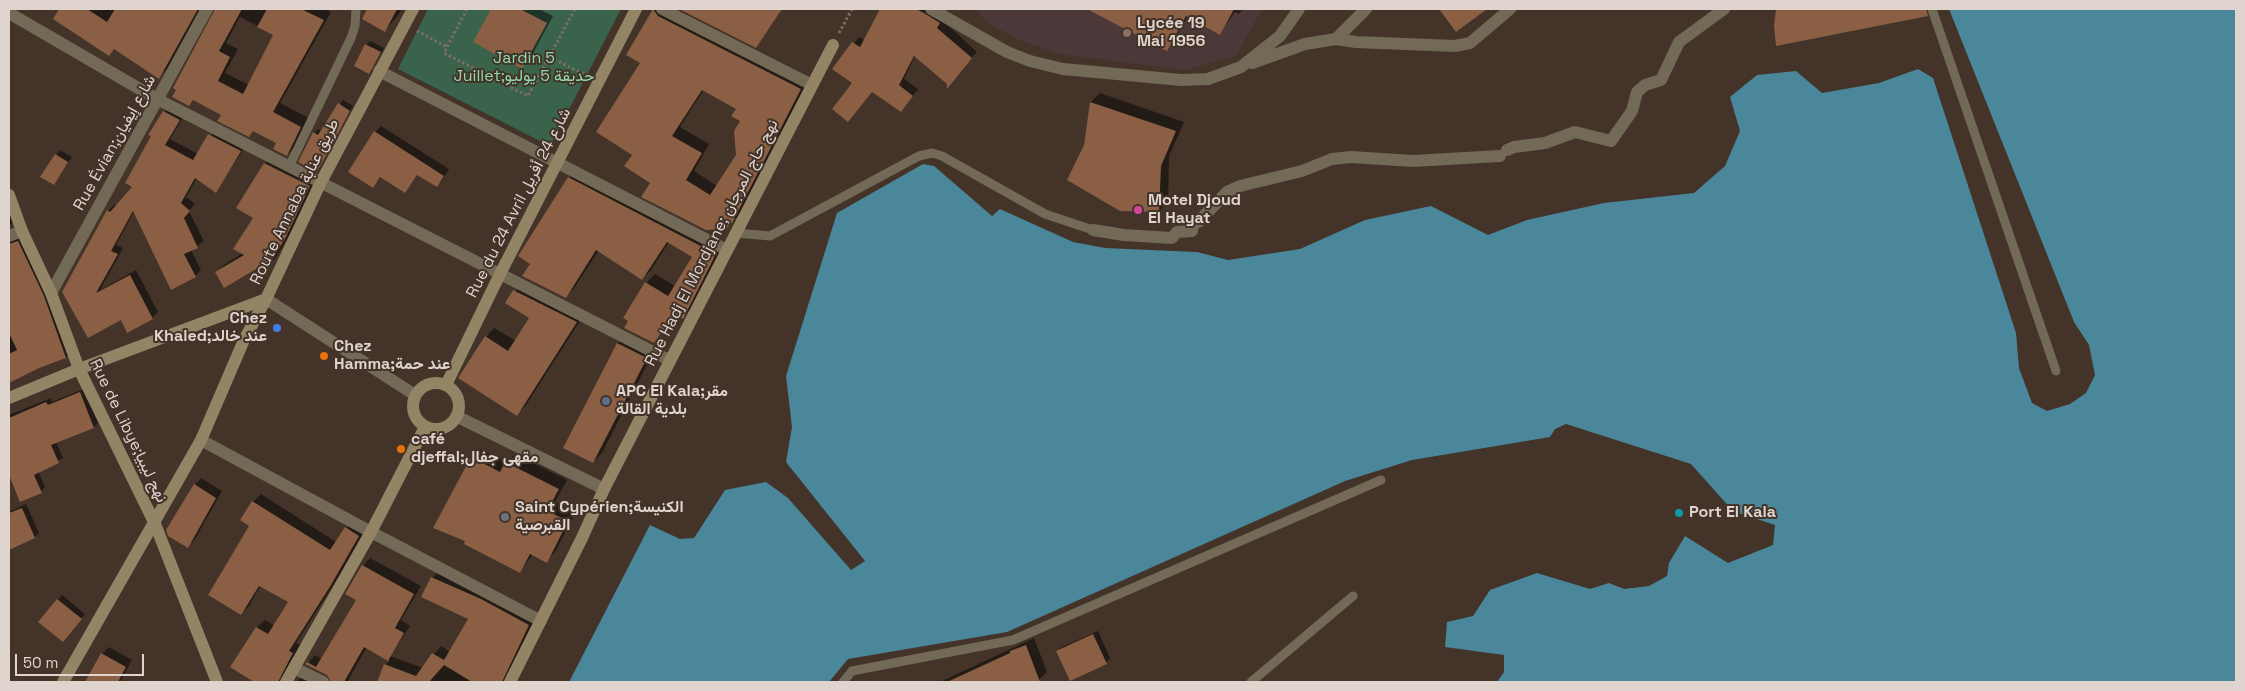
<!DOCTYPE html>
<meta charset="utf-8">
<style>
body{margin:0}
#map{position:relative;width:2245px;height:691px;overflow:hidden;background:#433329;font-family:"Space Grotesk",sans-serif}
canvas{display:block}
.frame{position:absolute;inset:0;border:10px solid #dfd4ce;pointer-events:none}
.scale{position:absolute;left:15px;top:654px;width:129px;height:22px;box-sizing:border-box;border:2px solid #dfd4ce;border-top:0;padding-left:6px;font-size:15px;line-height:18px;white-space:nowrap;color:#dfd4ce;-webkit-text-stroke:4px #433329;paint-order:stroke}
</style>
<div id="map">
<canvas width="2245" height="691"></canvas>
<div class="frame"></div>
<div class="scale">50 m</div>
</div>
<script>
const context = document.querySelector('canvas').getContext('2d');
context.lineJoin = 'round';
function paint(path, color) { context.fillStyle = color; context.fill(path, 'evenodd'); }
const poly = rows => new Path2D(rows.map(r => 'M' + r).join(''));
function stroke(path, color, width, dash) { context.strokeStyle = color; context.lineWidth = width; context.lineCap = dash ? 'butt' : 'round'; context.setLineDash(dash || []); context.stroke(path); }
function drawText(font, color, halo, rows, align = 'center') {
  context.font = font + ' "Space Grotesk",Vazirmatn,sans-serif'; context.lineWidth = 4; context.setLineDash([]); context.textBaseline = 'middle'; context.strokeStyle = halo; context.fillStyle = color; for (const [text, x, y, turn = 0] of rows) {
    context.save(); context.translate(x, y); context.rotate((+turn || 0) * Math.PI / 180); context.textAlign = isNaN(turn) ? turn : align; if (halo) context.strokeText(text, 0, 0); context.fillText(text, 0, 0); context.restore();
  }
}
paint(poly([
 [979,9,1262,9,1236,56,1185,70,1059,54,1020,40,993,26,980,15]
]), '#4d3839');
paint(poly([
 [428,9,621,9,550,146,398,69]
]), '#3a634b');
paint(poly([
 [1949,9,2236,9,2236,682,1497,682,1504,672,1504,655,1445,647,1447,622,1473,616,1490,590,1537,573,1590,589,1609,583,1624,589,1649,586,1667,576,1669,563,1685,536,1728,563,1773,545,1775,525,1733,511,1691,464,1566,424,1555,429,1550,437,1412,460,1345,481,1007,632,848,659,829,682,569,682,650,525,680,539,694,538,725,490,766,482,788,498,851,570,865,561,786,462,792,427,786,376,837,213,923,164,934,166,992,216,1000,209,1073,242,1105,248,1197,252,1228,260,1300,249,1365,220,1431,206,1488,235,1527,220,1604,203,1694,193,1725,166,1740,131,1730,97,1757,75,1796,71,1822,93,1879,83,1918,69,1933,78,2016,333,2019,368,2032,403,2047,411,2070,404,2086,393,2095,375,2089,345,2074,322]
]), '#4b879a');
paint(poly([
 [61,9,200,9,167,69,159,77,115,48,109,54,54,19],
 [216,9,325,9,331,12,280,103,309,118,295,147,287,155,278,143,254,130,249,135,223,114,194,99,189,105],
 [240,17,275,35,249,85,225,73,238,49,226,43],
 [368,9,402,9,397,17,385,30,363,17],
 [493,9,539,9,553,16,529,61,522,67,475,42],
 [655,9,669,9,809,80,741,213,726,227,652,183,634,155,642,62,628,55],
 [704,89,737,108,742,121,737,155,717,186,694,171,709,144,680,127],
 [688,9,782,9,760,42,687,11],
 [881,9,930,9,977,52,948,84,915,56,904,79,918,89,901,111,873,91,854,83,834,69,859,37,865,40],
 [1090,9,1243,9,1239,14,1235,12,1220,33,1188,16,1173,42,1167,49],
 [1778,9,1928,9,1921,16,1775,26],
 [370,41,384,48,369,72,366,45],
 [1100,93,1184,122,1169,156,1168,202,1159,211,1085,145,1091,102],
 [343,100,353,106,317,170,314,133,318,129,322,131],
 [170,106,185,114,170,139,198,154,216,129,246,145,216,191,197,178,186,197,195,204,189,211,204,241,191,250,201,270,195,276,134,211,116,245,123,248,100,290,136,270,158,312,152,318,128,331,121,319,88,336,108,211,114,205,117,206,134,187,164,112],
 [381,126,449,169,443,179,437,185,418,174,405,192,381,177,373,186,375,132],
 [60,150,72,157,53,184,42,176],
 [274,155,318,177,294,227,275,259,266,268,261,265,217,272,225,264,243,253,255,217,238,207,265,163],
 [578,169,724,244,691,308,682,317,676,313,654,342,646,283,655,274,675,286,694,257,669,242,651,270,642,279,599,250,574,288,565,297,532,264,569,178],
 [9,197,17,219,9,226],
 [9,235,24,236,71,352,66,357,39,367,9,381],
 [523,282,585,313,526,405,517,414,486,337,494,328,516,341,531,318,507,303],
 [627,334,655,349,602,453,593,462,564,448,618,343],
 [84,389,98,423,94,427,56,442,63,458,38,471,45,487,41,492,21,500,9,472,9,415,51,398,52,402],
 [480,449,507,462,515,454,567,480,555,502,576,512,555,552,546,561,533,554,520,571,472,458],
 [201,478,222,491,195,539,188,546,195,485],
 [261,494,336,542,353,520,366,528,339,576,296,643,300,645,289,682,297,682,306,672,328,682,254,682,232,666,257,627,265,620,275,626,290,602,261,585,249,606,241,613,253,502],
 [26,504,39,533,35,537,9,548,9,512],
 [370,558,421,586,401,620,410,626,390,656,423,668,441,646,450,652,470,619,432,578,440,570,536,617,507,682,379,682,385,665,390,661,367,647,347,682,330,682,331,676,307,664,315,655,322,659,357,599,363,566],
 [62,595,85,614,67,636,40,621],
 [1098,631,1110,658,1106,663,1058,651,1062,647],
 [1034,638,1047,672,1039,680,1033,682,940,682],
 [109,647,132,660,120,682,87,682,102,654]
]), '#0007');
paint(poly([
 [59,9,87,9,107,22,115,9,198,9,159,79,114,49,109,56,53,19],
 [215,9,242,9,219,51,230,57,218,81,243,94,273,35,257,27,267,9,301,9,324,20,273,112,301,127,287,156,273,149,276,143,253,131,249,137,217,121,221,115,193,100,189,106,172,97,176,90,173,88],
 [367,9,397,9,385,32,362,19],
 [491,9,520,9,547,23,522,69,473,42],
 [653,9,658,16,801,89,732,223,726,229,706,230,641,197,650,183,624,166,632,155,596,132,640,63,626,55],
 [702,90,736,109,731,116,740,121,734,131,736,155,710,195,686,180,702,153,672,136],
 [679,9,782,9,756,48],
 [880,9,916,9,924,13,940,23,937,28,972,58,947,89,947,84,914,56,899,85,913,96,901,112,872,92,848,122,832,109,852,83,832,69,852,42,860,47],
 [1087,9,1172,9,1178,12,1172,9,1234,9,1220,35,1186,16,1167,51],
 [1439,9,1487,9,1456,32],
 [1776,9,1926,9,1928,16,1776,46,1774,26],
 [365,44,381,52,369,74,354,66],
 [1090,102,1176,131,1161,166,1159,212,1120,211,1067,180,1084,145],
 [338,103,350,111,317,172,298,162,313,132,318,135],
 [163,111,180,120,165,145,193,160,208,134,241,151,216,193,195,178,181,203,190,211,184,218,198,248,184,254,196,277,171,290,133,211,111,251,118,254,96,293,130,275,153,319,127,333,121,320,88,338,62,292,107,210,110,212,132,187,125,183,151,136,148,135],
 [374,131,444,176,437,187,417,175,405,193,380,177,373,188,348,172],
 [55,154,68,162,54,185,40,177],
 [264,163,310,186,286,237,266,269,261,266,224,288,215,272,244,255,233,249,253,218,236,208],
 [568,177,716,254,683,319,674,314,654,343,624,328,628,321,623,318,645,282,668,296,692,257,667,242,642,280,596,250,566,298,522,276,530,264,518,256],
 [18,241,44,296,66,358,39,368,9,383,9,354,17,350,9,333,9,244],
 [513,290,577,322,517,416,458,378,485,336,508,351,529,318,505,303],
 [617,343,647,358,593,463,563,448],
 [80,392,94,428,51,445,59,463,34,475,42,493,20,502,9,475,9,418,46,402,48,405],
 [471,457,500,472,505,462,559,489,547,511,568,521,547,563,530,554,520,573,464,544,465,541,433,528],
 [194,484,216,498,188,548,168,536,166,530],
 [252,501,330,550,345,527,359,536,331,585,289,651,293,653,278,682,254,682,230,667,256,627,268,634,288,602,259,586,241,615,208,595,249,526,240,520],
 [22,508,35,538,9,550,9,513],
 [362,565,414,594,395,628,404,633,388,661,364,647,344,682,331,682,327,675,305,664,307,662,316,667,356,600,345,594],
 [431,577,481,599,529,625,502,682,472,682,444,665,429,682,377,682,384,664,416,676,432,653,444,660,468,619,421,597],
 [57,599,82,619,63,642,38,622],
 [1093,634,1107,664,1070,681,1056,651],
 [1026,645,1040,682,947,682,1010,653,1010,651],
 [101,653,126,667,118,682,85,682]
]), '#8a5f44');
stroke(poly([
 [467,9,444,53,528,96,575,9],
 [417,31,447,47],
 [839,33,852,9],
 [550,57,587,76]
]), '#7c6e65', 3, [2.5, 2.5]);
stroke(poly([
 [1932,9,2056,371],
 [289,167,351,38,355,26,356,9],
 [736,233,770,236,919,156,932,153,942,156,1045,214,1093,230],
 [843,682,852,671,1013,640,1381,480],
 [1251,682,1353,596]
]), '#726956', 9);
stroke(poly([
 [662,9,812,85],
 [931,9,1007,52,1030,61,1063,69,1181,80,1208,79,1241,67,1280,36,1299,9],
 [9,13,157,99,669,360],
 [1336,39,1366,9],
 [1252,63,1305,44,1336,39,1356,42,1455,46,1470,43,1510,9],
 [379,71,727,250],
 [1507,150,1514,147,1545,143,1575,132,1611,141,1632,111,1637,92,1645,85,1661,80,1679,42,1724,9],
 [1093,230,1124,235,1172,238,1177,232,1192,231,1192,225,1198,222,1227,192,1240,186,1302,171,1332,159,1351,157,1413,161,1500,156],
 [9,236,22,231],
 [51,293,207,9],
 [266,299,415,395],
 [456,416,604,489],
 [201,440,371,532,541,621],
 [294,668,323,682]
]), '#726956', 12);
stroke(poly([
 [9,195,22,231,51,293,79,369,155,524,217,682],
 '413 406a23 23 0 1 1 46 0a23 23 0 1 1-46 0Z',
 [446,385,500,274,636,9],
 [9,398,79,369,266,299,320,184,413,9],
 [63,682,201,440,244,340,266,299],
 [286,682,371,532,425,427],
 [510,682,582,538,604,489,833,45]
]), '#928465', 12);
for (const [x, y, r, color] of [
 [1127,33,5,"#8d6e63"],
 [1138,210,5,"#d1479c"],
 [277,328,5,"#3f7fe0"],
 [324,356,5,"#e8710a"],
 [606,401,5,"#5c6f8a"],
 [401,449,5,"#e8710a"],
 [1679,513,5,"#0f9aa8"],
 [505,517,5,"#6b7280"]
]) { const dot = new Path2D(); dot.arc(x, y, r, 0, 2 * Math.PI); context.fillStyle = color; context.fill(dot); stroke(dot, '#433329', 2); }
drawText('bold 16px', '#dfd4ce', '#433329', [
 ["Lycée 19",1137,24],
 ["Mai 1956",1137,42],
 ["Motel Djoud",1148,201],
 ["El Hayat",1148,219],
 ["Chez",267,319,"right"],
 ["Khaled;عند خالد",267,337,"right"],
 ["Chez",334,347],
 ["Hamma;عند حمة",334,365],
 ["APC El Kala;مقر",616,392],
 ["بلدية القالة",616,410],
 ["café",411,440],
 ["djeffal;مقهى جفال",411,458],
 ["Saint Cypérien;الكنيسة",515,508],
 ["القبرصية",515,526],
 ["Port El Kala",1689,513]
], 'left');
drawText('16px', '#8fdaac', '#433329', [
 ["Jardin 5",524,59],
 ["Juillet;حديقة 5 يوليو",524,77]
]);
drawText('16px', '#dfd4ce', '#433329', [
 ["Rue Évian;شارع إيفيان",115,143,-61],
 ["Route Annaba طريق عنابة",295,202,-64],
 ["Rue du 24 Avril شارع 24 أفريل",519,203,-63],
 ["Rue Hadj El Mordjane; نهج حاج المرجان",712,243,-63],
 ["Rue de Libye;نهج ليبيا",128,431,64]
]);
</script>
